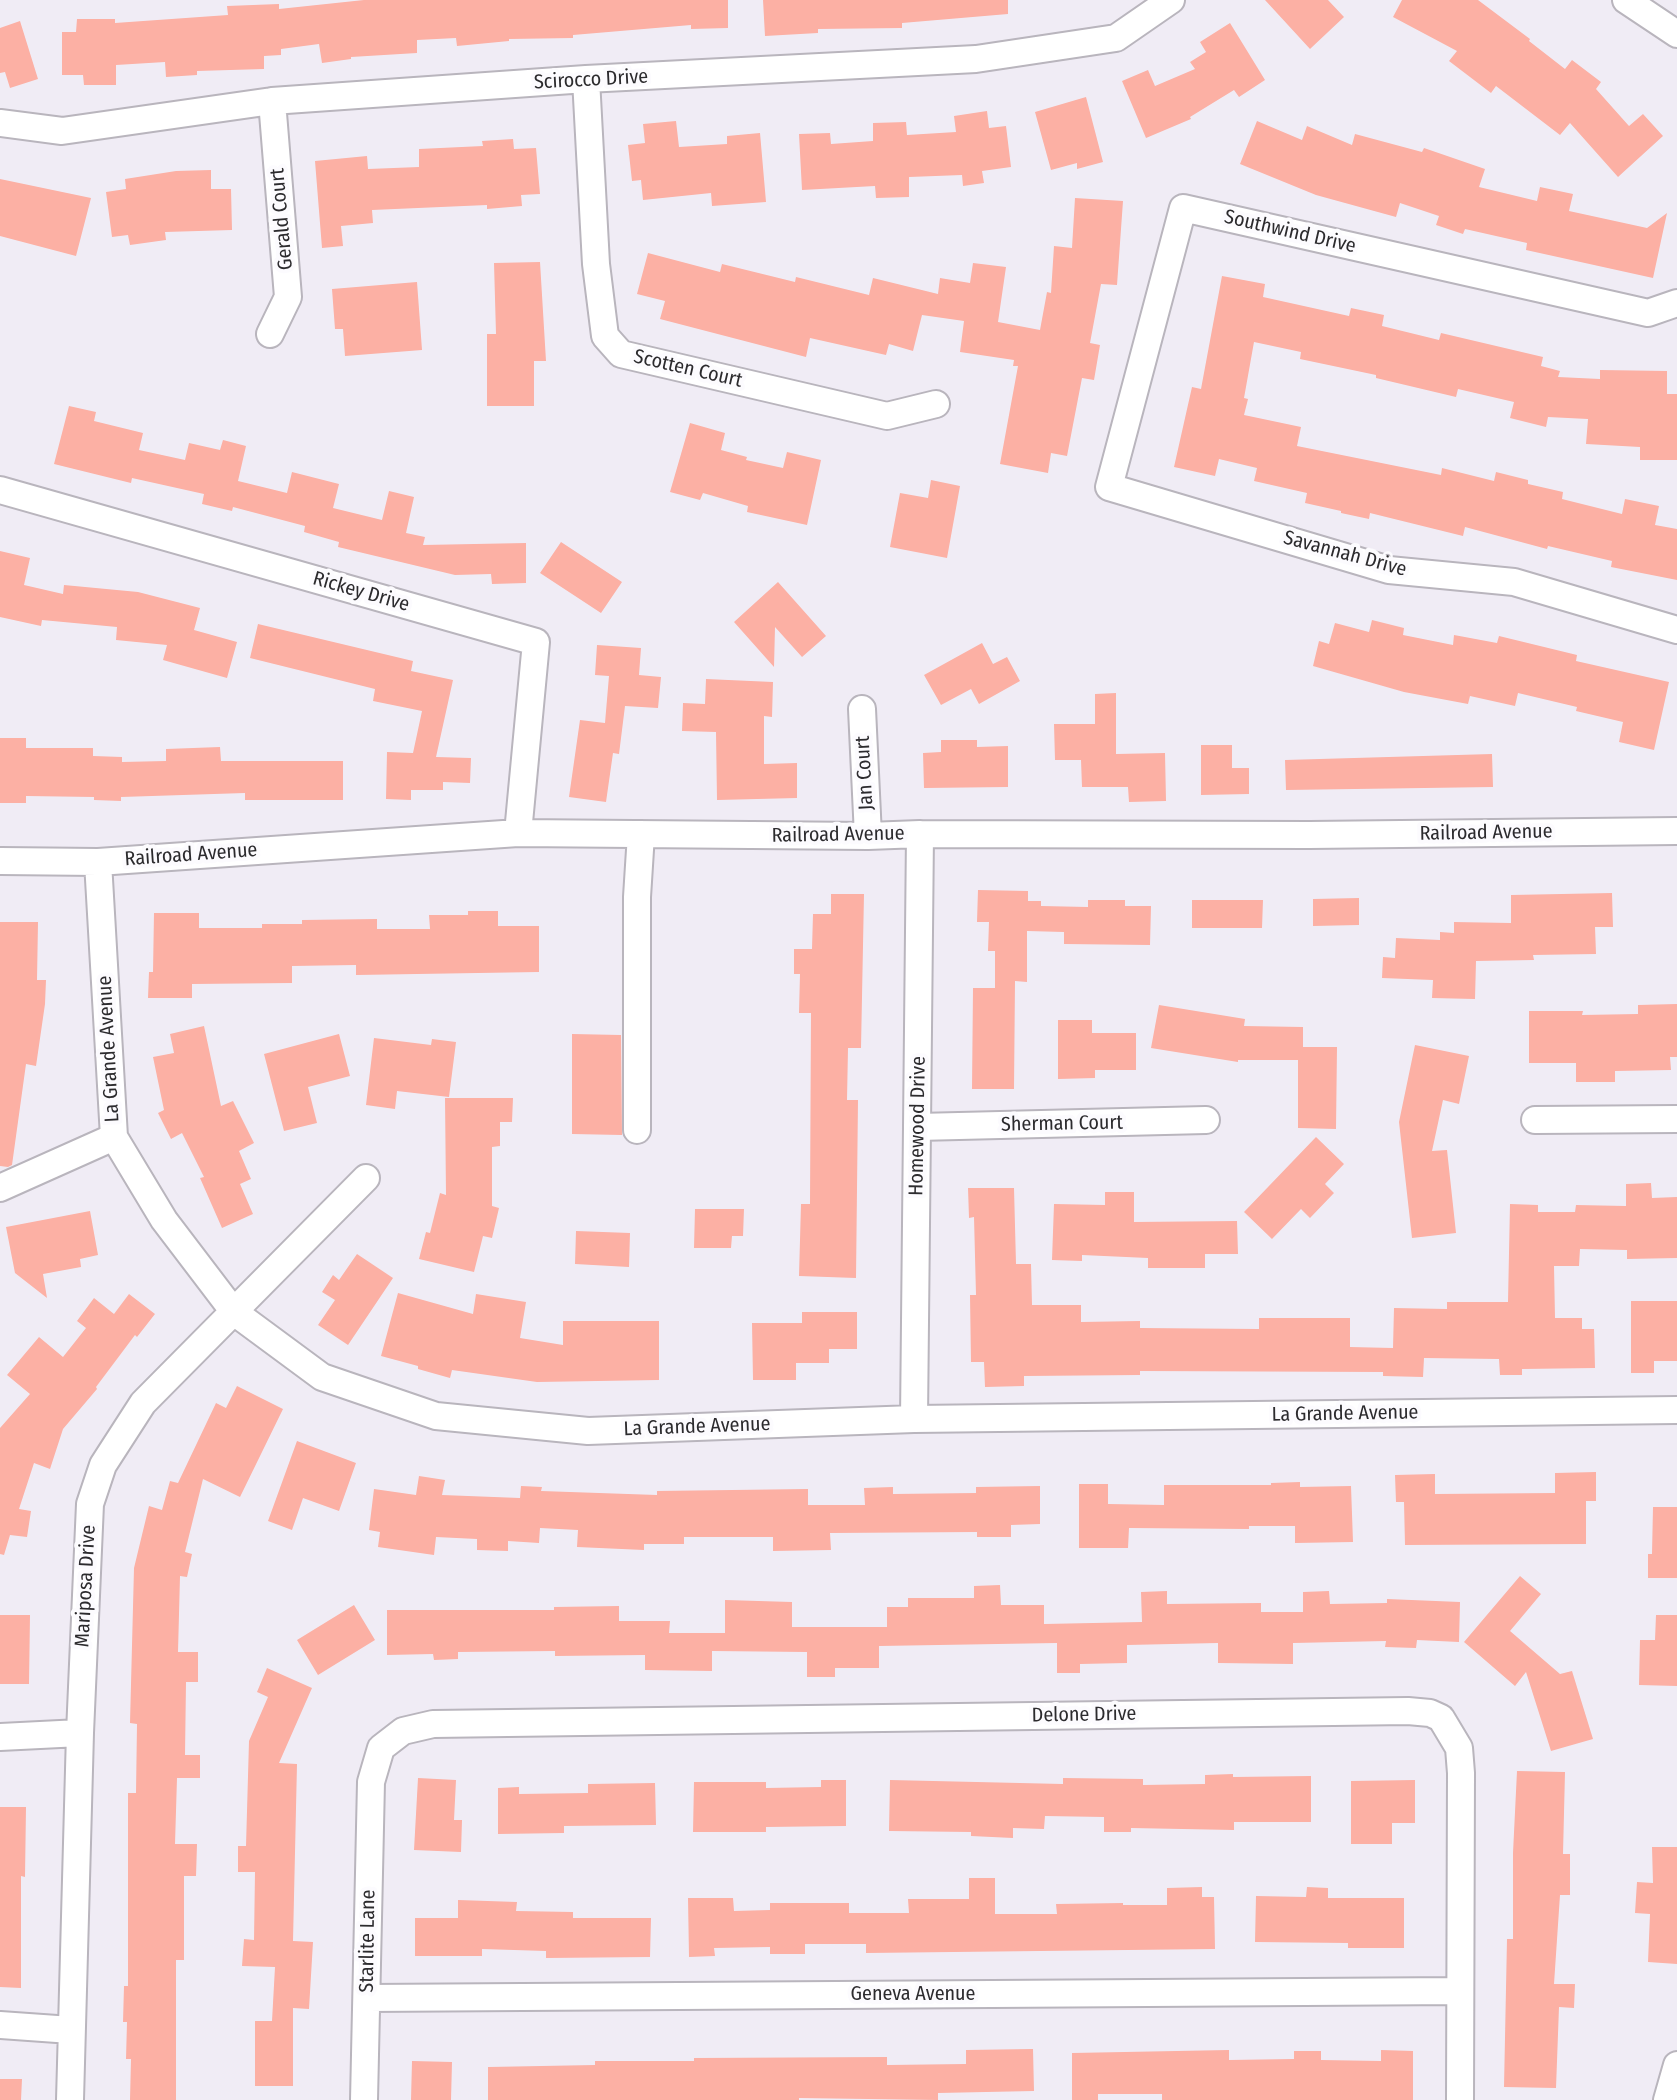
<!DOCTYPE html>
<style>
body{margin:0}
canvas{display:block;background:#f0ecf5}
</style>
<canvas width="1677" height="2100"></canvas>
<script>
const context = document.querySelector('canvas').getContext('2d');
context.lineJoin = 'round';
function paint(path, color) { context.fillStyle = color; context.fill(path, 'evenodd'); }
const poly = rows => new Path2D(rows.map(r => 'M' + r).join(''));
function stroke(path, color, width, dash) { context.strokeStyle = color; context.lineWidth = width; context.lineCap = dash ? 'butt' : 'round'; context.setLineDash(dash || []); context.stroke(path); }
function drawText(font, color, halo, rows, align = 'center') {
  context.font = font + ' "Fira Sans Condensed",sans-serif'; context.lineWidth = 8; context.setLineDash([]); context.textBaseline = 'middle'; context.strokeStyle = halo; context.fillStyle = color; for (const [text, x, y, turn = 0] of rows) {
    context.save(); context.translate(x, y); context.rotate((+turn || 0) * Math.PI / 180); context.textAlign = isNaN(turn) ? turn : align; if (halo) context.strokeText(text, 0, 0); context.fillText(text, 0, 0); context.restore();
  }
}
paint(poly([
 [364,0,728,0,728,28,691,29,691,25,573,35,573,38,509,39,509,41,457,46,456,38,417,40,417,53,351,57,351,59,322,63,319,44,281,49,281,55,264,56,264,69,197,71,197,75,166,77,165,62,116,65,116,85,84,85,83,75,62,75,62,32,76,32,77,19,115,19,115,23,228,15,227,6,279,4,279,9],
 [763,0,1008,0,1008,14,902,23,902,28,818,29,818,33,765,36],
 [1265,0,1328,0,1344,17,1310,49],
 [1402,0,1478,0,1530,39,1529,41,1565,69,1572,60,1601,82,1596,89,1629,126,1643,114,1663,136,1618,177,1570,123,1560,135,1496,86,1491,93,1449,61,1457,51,1393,17],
 [20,21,38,79,10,88,5,72,0,73,0,28],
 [1230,23,1265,80,1239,97,1234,90,1190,117,1191,119,1146,138,1122,81,1148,70,1155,86,1195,69,1190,62,1206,52,1200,42],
 [1086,97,1103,162,1077,169,1077,163,1051,170,1035,112],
 [987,111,989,128,1006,126,1011,167,982,171,984,183,963,186,962,175,909,177,909,197,876,198,875,186,802,190,799,134,830,133,831,144,873,141,873,123,906,122,907,135,956,132,954,116],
 [676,121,679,147,727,144,727,136,760,133,766,202,712,206,711,193,643,200,641,180,632,181,628,145,645,143,643,124],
 [1257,121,1302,140,1307,126,1352,145,1355,134,1422,152,1424,148,1485,169,1479,187,1537,201,1540,187,1573,194,1569,211,1647,228,1667,213,1653,278,1526,250,1527,243,1465,229,1463,234,1436,225,1439,216,1400,203,1396,217,1316,195,1240,164],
 [513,139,514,149,536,148,540,194,521,195,522,206,487,209,487,205,372,210,373,223,341,226,343,246,322,248,315,161,367,156,368,169,419,167,419,149,483,146,482,141],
 [211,170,211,189,231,189,232,230,165,232,166,240,130,245,128,235,112,237,106,192,126,189,125,179,176,171],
 [0,179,91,198,76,256,0,236],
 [1075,198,1123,201,1117,285,1101,284,1090,343,1100,345,1094,380,1082,378,1067,456,1051,453,1048,473,1000,464,1018,366,1013,366,1014,360,960,352,964,321,922,315,913,351,889,344,886,355,810,338,806,357,660,319,665,301,637,294,648,253,720,272,722,264,795,282,796,277,869,295,873,278,938,294,940,278,970,283,973,263,1006,267,998,322,1040,330,1047,292,1051,293,1054,246,1072,248],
 [540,262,546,361,534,361,534,406,487,406,487,334,496,334,494,263],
 [1222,276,1265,284,1263,297,1349,316,1351,308,1384,315,1382,326,1439,340,1441,333,1543,357,1541,366,1560,371,1558,377,1600,379,1600,370,1667,371,1667,394,1677,394,1677,460,1640,460,1640,447,1586,444,1588,419,1548,417,1546,427,1510,418,1514,402,1458,389,1456,397,1376,378,1376,375,1300,359,1301,352,1254,342,1244,398,1248,399,1244,415,1301,427,1297,446,1441,475,1442,468,1494,481,1496,472,1528,480,1528,484,1563,492,1562,499,1622,514,1625,499,1659,506,1655,525,1677,529,1677,580,1611,567,1612,561,1548,546,1547,549,1465,527,1463,536,1370,513,1369,519,1341,513,1341,511,1305,503,1307,493,1254,481,1257,468,1219,459,1215,476,1174,467,1192,387,1201,389],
 [417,282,422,350,345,356,343,329,335,329,332,289],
 [69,406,96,412,94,421,143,433,139,450,185,460,189,443,220,450,223,440,246,446,238,481,287,493,292,472,339,484,333,508,382,520,389,491,414,497,406,533,425,537,423,545,526,543,526,583,492,584,491,574,455,575,338,547,339,542,304,532,305,526,233,507,232,511,202,504,204,494,132,478,131,483,54,464],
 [690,423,725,433,721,450,747,457,746,460,783,468,787,452,821,460,807,525,747,512,748,506,703,493,700,500,670,492],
 [931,480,960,486,947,558,890,547,900,493,928,498],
 [561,542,622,582,601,613,540,573],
 [0,551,30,558,24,585,63,594,64,585,138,592,200,608,194,630,237,642,227,678,163,660,167,645,116,640,117,627,42,620,41,626,0,617],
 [778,582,826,636,802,657,775,627,774,667,734,622],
 [1372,620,1404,628,1403,635,1453,645,1454,635,1497,643,1499,636,1577,655,1576,661,1669,682,1654,750,1619,742,1623,722,1576,711,1577,707,1518,693,1515,706,1470,696,1468,704,1404,692,1313,666,1319,641,1329,644,1335,623,1369,632],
 [258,624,413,661,411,671,453,680,436,757,471,758,470,783,443,782,443,790,411,790,411,800,386,799,387,752,413,753,422,711,373,701,375,689,250,658],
 [982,643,993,664,1007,657,1020,681,979,704,971,689,941,705,924,675],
 [597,645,641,648,639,675,661,677,658,708,625,706,619,754,613,753,606,802,569,797,580,720,605,723,609,676,595,675],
 [706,679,773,682,772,717,764,716,764,764,797,763,797,798,717,800,716,732,682,731,683,703,705,704],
 [1116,693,1116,754,1165,753,1166,801,1129,802,1128,787,1082,787,1081,760,1055,760,1054,724,1095,724,1095,694],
 [0,738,26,738,26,748,93,748,93,756,122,757,122,762,166,761,166,749,220,747,221,761,343,761,343,800,245,800,245,793,121,797,121,801,94,800,94,797,26,796,26,803,0,803],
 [941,740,977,740,977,747,1008,746,1008,787,924,788,923,753,941,752],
 [1201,745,1232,745,1232,768,1249,768,1249,794,1201,795],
 [1492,754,1493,787,1286,790,1285,760],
 [978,890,1028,891,1028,901,1041,901,1041,906,1088,907,1088,900,1125,900,1125,906,1151,906,1150,945,1064,944,1064,932,1027,931,1027,982,1015,981,1014,1089,972,1089,973,988,995,988,995,951,988,951,989,922,977,922],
 [1612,893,1613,927,1595,927,1596,954,1533,955,1534,960,1476,961,1475,999,1432,998,1433,980,1382,978,1383,957,1395,958,1396,938,1440,940,1440,932,1454,933,1454,922,1511,923,1511,895],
 [831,894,864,894,861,1048,848,1048,847,1100,858,1100,856,1278,799,1276,801,1204,810,1204,811,1013,799,1013,800,974,794,974,794,949,812,949,813,914,831,914],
 [1359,898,1359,925,1313,926,1313,899],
 [1192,900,1263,900,1262,928,1192,928],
 [468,911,498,911,498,926,539,926,539,972,356,975,356,965,292,966,292,983,192,984,192,998,148,998,149,972,153,972,154,913,199,913,199,928,262,928,262,924,302,924,302,920,377,919,377,929,430,929,429,915,468,915],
 [0,922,38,922,37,980,46,980,45,1004,36,1066,26,1064,12,1165,8,1167,0,1166],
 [1677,1004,1677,1057,1670,1057,1671,1070,1615,1071,1615,1082,1576,1082,1576,1063,1529,1063,1529,1011,1583,1011,1582,1015,1638,1014,1638,1005],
 [1159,1005,1245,1019,1244,1026,1303,1027,1303,1047,1337,1047,1336,1129,1298,1128,1298,1060,1238,1060,1238,1062,1151,1048],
 [1058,1020,1092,1020,1092,1033,1136,1033,1136,1070,1095,1070,1095,1078,1058,1079],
 [204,1026,221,1106,233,1101,254,1143,239,1151,251,1179,240,1184,253,1214,222,1228,200,1178,204,1177,182,1133,171,1139,158,1113,164,1110,153,1057,174,1053,170,1034],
 [339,1034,350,1076,308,1087,317,1123,284,1131,264,1054],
 [572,1034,621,1035,622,1135,572,1134],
 [374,1038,431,1045,432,1039,456,1042,449,1097,397,1091,395,1109,366,1105],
 [1415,1045,1469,1056,1459,1104,1443,1100,1432,1151,1447,1150,1456,1233,1412,1238,1399,1122],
 [445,1098,513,1098,512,1122,500,1122,500,1146,492,1147,492,1206,499,1208,492,1238,483,1236,474,1272,419,1259,426,1232,430,1233,440,1193,446,1195],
 [1316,1137,1344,1164,1325,1184,1334,1193,1310,1218,1301,1209,1272,1239,1244,1212],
 [1651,1183,1652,1198,1677,1197,1677,1258,1627,1259,1627,1250,1580,1249,1579,1266,1554,1266,1555,1318,1582,1318,1582,1329,1594,1329,1595,1368,1522,1369,1522,1375,1500,1375,1499,1359,1424,1358,1423,1377,1383,1376,1383,1372,1140,1371,1140,1375,1024,1376,1024,1386,985,1387,984,1362,971,1362,970,1295,976,1295,974,1217,969,1218,968,1188,1014,1188,1016,1264,1031,1264,1032,1305,1081,1305,1081,1322,1140,1321,1140,1328,1259,1329,1259,1318,1350,1318,1350,1347,1393,1348,1394,1308,1447,1309,1447,1302,1508,1302,1510,1204,1538,1205,1538,1212,1575,1212,1576,1205,1626,1206,1626,1184],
 [1105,1192,1134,1192,1134,1222,1237,1221,1238,1254,1205,1254,1205,1268,1148,1268,1148,1258,1082,1255,1082,1261,1052,1260,1054,1204,1105,1205],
 [695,1209,744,1209,743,1236,732,1236,731,1248,694,1248],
 [90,1211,98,1255,80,1259,81,1267,43,1274,47,1298,15,1273,6,1227],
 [576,1231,630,1233,629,1267,575,1264],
 [357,1254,393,1278,348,1345,318,1325,335,1300,322,1292,333,1275,339,1280],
 [398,1293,473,1314,476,1294,526,1302,520,1338,563,1345,563,1321,659,1321,659,1380,537,1382,452,1370,450,1378,418,1369,418,1366,381,1356],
 [129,1294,155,1314,137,1337,135,1335,96,1387,97,1389,63,1429,50,1469,34,1463,19,1509,31,1511,27,1537,10,1535,4,1555,0,1554,0,1428,30,1394,7,1375,39,1337,63,1357,86,1328,77,1321,94,1298,114,1314],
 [1631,1301,1677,1301,1677,1361,1654,1361,1654,1373,1631,1373],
 [802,1312,857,1312,857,1349,829,1349,829,1363,796,1363,796,1380,753,1380,752,1323,802,1323],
 [237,1386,283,1409,240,1497,203,1479,185,1552,192,1554,187,1577,180,1576,178,1652,198,1652,198,1682,186,1682,185,1755,200,1755,200,1778,177,1778,175,1844,197,1844,196,1876,184,1876,184,1960,176,1960,176,2100,130,2100,131,2059,126,2059,127,2022,123,2022,124,1986,128,1986,128,1793,136,1793,137,1724,130,1723,134,1568,149,1506,162,1510,170,1481,178,1483,216,1403,226,1408],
 [297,1441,356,1463,339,1511,303,1498,292,1530,268,1521],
 [1596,1472,1596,1501,1586,1501,1586,1544,1405,1545,1404,1502,1396,1502,1395,1475,1435,1474,1435,1494,1555,1493,1555,1473],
 [419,1476,445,1480,442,1495,520,1498,521,1486,542,1487,541,1491,657,1495,657,1491,808,1489,808,1505,865,1505,864,1488,893,1487,893,1494,976,1493,976,1487,1040,1486,1040,1524,1011,1525,1011,1537,977,1537,977,1532,830,1533,831,1550,773,1551,773,1537,684,1537,684,1544,644,1544,644,1550,577,1547,578,1530,540,1528,539,1543,508,1541,508,1551,477,1550,477,1539,436,1537,434,1555,378,1547,380,1532,369,1530,374,1489,416,1495],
 [1300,1482,1300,1487,1351,1486,1353,1542,1295,1543,1295,1526,1249,1526,1249,1529,1129,1528,1128,1548,1079,1548,1079,1484,1108,1484,1108,1504,1164,1505,1164,1485,1271,1485,1271,1483],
 [1653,1507,1677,1507,1677,1578,1648,1578,1648,1554,1652,1554],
 [1520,1576,1541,1594,1510,1631,1560,1674,1572,1671,1593,1739,1551,1751,1526,1672,1515,1686,1464,1642],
 [1000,1585,1001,1605,1044,1605,1044,1624,1142,1622,1141,1592,1167,1591,1167,1604,1261,1603,1261,1612,1303,1612,1303,1592,1329,1591,1330,1604,1387,1603,1387,1599,1460,1602,1459,1642,1417,1640,1416,1648,1385,1647,1386,1641,1293,1643,1293,1664,1218,1663,1218,1643,1127,1645,1127,1663,1080,1664,1080,1673,1057,1673,1057,1643,879,1646,879,1668,835,1668,835,1677,807,1677,807,1652,712,1651,712,1671,645,1670,645,1655,555,1656,555,1651,458,1652,458,1659,434,1660,433,1654,387,1655,387,1610,554,1610,554,1607,619,1606,619,1621,670,1621,669,1633,725,1633,725,1600,792,1602,792,1627,887,1627,887,1607,908,1607,908,1598,974,1598,974,1586],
 [354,1605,375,1640,318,1675,297,1640],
 [0,1615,30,1615,29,1684,0,1684],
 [1656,1615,1677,1615,1677,1686,1639,1685,1640,1640,1655,1640],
 [267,1668,312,1688,279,1763,297,1764,293,1941,313,1942,309,2009,293,2008,293,2086,255,2086,255,2021,272,2021,275,1967,242,1966,244,1939,254,1940,255,1872,238,1872,238,1846,246,1846,249,1741,268,1697,257,1692],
 [1517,1771,1565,1772,1563,1854,1570,1854,1570,1895,1560,1895,1554,1984,1575,1984,1574,2008,1559,2007,1556,2088,1504,2087,1507,1939,1513,1939,1513,1853],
 [1233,1774,1233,1777,1311,1776,1311,1822,1234,1822,1234,1830,1131,1828,1131,1832,1104,1832,1104,1817,1045,1816,1044,1829,1013,1828,1013,1838,971,1836,971,1832,889,1831,890,1780,1063,1784,1063,1778,1143,1779,1143,1785,1205,1784,1205,1775],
 [418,1778,456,1780,454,1820,462,1820,461,1852,414,1850],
 [821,1780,846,1780,846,1826,766,1827,766,1832,693,1832,694,1782,766,1782,766,1788,821,1787],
 [1415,1780,1415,1823,1392,1823,1392,1844,1351,1844,1351,1781],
 [655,1783,656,1825,564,1826,564,1833,498,1834,498,1788,519,1787,519,1794,588,1793,588,1784],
 [0,1807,26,1807,25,1877,21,1876,21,1988,0,1987],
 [1652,1847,1677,1847,1677,1964,1648,1962,1650,1914,1635,1913,1637,1882,1653,1883],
 [969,1878,995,1878,995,1914,1057,1914,1056,1904,1123,1903,1123,1905,1167,1905,1167,1888,1202,1887,1202,1897,1214,1897,1215,1949,866,1953,866,1944,805,1944,805,1954,770,1954,770,1947,714,1948,715,1956,689,1957,688,1898,733,1898,734,1911,770,1910,770,1903,849,1903,849,1913,909,1913,908,1899,969,1899],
 [1307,1887,1328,1888,1328,1898,1404,1898,1404,1948,1348,1948,1348,1943,1255,1942,1256,1896,1306,1897],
 [458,1900,517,1902,516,1911,573,1912,573,1918,651,1918,650,1957,546,1958,546,1951,482,1949,482,1956,415,1956,415,1918,458,1918],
 [1033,2049,1034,2091,938,2093,938,2100,799,2098,799,2100,488,2100,488,2067,595,2065,595,2061,694,2061,694,2058,887,2057,887,2065,966,2064,966,2050],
 [1229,2050,1229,2060,1294,2059,1294,2051,1321,2051,1321,2060,1381,2061,1381,2050,1413,2051,1413,2100,1162,2100,1162,2094,1098,2094,1098,2100,1072,2100,1072,2053],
 [412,2061,452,2062,451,2100,411,2100],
 [0,2079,22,2079,21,2100,0,2100]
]), '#fcb0a4');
const minor = poly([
 [1626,0,1677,34],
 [586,79,596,264,605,336,621,354,887,416,936,404],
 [0,123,62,131,272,101,586,79,976,59,1116,38,1171,0],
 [1677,303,1648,313,1183,208,1109,487,1389,570,1514,582,1677,630],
 [270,334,288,297,272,101],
 [0,490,536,642,518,833],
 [862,709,868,836],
 [0,861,98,862,518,833,868,836,920,834,1309,835,1677,831],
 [98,862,114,1137,164,1220,234,1312,322,1377,436,1416,588,1431,914,1419,1677,1410],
 [1535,1120,1677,1119],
 [918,1127,1206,1120],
 [637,1130,637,897,641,834],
 [0,1188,114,1137],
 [914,1419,920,834],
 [0,1737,80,1733],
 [367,1998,1460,1991],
 [0,2025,71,2030],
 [70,2100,80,1733,90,1504,103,1465,143,1403,366,1178],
 [364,2100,371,1782,381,1748,403,1731,433,1724,1408,1711,1430,1713,1441,1718,1459,1748,1461,1773,1460,2100],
 [1667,2100,1677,2065]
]);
stroke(minor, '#b9b5bd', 30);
stroke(minor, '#fff', 26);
drawText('20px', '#2c2b2e', '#fcfbfe', [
 ["Scirocco Drive",591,80,-3],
 ["Gerald Court",282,219,-95],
 ["Southwind Drive",1290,232,13],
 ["Scotten Court",688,369,13],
 ["Savannah Drive",1345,554,15],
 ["Rickey Drive",361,592,16],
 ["Jan Court",865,773,-93],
 ["Railroad Avenue",1486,833,-1],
 ["Railroad Avenue",838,835,-1],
 ["Railroad Avenue",191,855,-4],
 ["La Grande Avenue",109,1049,-93],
 ["Sherman Court",1062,1124,-1],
 ["Homewood Drive",918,1126,-89],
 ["La Grande Avenue",1345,1414,-1],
 ["La Grande Avenue",697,1427,-2],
 ["Mariposa Drive",86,1586,-87],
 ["Delone Drive",1084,1715,-1],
 ["Starlite Lane",368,1941,-89],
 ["Geneva Avenue",913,1994]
]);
</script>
